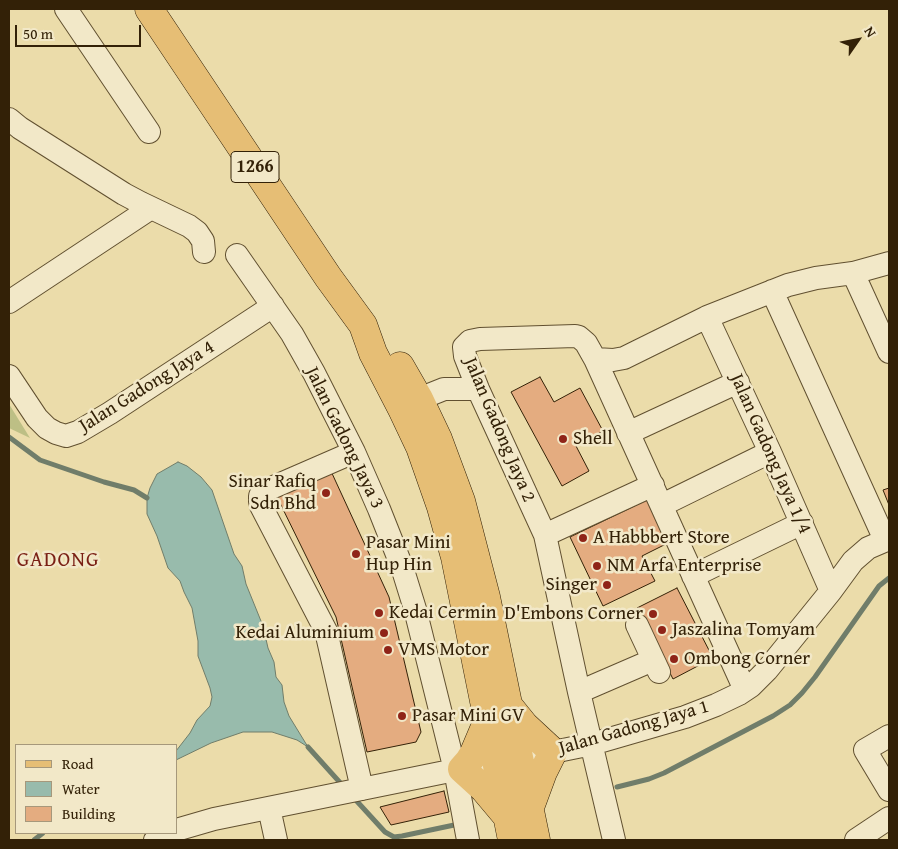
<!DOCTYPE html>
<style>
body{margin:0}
#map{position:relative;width:898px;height:849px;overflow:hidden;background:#ebdcaa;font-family:"Gentium Book Plus",serif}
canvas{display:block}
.frame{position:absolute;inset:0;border:10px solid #332107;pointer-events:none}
.legend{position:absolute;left:15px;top:744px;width:162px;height:90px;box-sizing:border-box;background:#f2e8c8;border:1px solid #a6987b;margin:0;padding:6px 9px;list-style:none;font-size:15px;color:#332107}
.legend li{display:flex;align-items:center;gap:10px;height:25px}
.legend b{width:25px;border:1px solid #a6987b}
.north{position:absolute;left:833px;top:15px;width:50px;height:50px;-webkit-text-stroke:4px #f2e8c8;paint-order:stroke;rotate:57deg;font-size:14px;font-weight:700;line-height:20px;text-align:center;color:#332107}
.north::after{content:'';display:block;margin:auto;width:18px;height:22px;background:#332107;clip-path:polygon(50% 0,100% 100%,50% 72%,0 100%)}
.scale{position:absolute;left:15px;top:25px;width:126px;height:22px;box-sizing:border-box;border:2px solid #332107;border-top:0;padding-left:6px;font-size:15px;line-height:18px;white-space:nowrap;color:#332107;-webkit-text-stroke:4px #f2e8c8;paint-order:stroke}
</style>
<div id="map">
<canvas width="898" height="849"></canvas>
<div class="frame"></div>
<ul class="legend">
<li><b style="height:6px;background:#e6be75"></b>Road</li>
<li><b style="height:14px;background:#98bbac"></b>Water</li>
<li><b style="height:14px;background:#e4ac80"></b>Building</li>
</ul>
<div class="north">N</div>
<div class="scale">50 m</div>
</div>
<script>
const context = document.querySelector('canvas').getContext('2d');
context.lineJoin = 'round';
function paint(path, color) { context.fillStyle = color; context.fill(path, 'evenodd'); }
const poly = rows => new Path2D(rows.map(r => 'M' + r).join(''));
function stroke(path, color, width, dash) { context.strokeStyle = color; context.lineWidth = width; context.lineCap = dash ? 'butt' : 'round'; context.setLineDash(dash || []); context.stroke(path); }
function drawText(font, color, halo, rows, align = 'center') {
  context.font = font + ' "Gentium Book Plus",serif'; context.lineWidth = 5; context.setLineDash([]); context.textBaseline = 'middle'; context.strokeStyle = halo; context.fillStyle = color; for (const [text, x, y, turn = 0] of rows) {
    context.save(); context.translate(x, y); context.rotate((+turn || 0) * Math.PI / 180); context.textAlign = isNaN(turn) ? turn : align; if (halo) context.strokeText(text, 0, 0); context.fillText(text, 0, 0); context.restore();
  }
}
paint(poly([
 [9,404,30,438,9,428]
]), '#bdbf85');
const water = poly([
 [178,462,187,466,201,477,212,490,234,554,242,566,246,584,263,626,268,648,274,662,276,677,282,685,284,702,289,716,308,747,297,740,272,732,243,732,211,743,176,760,176,751,190,733,197,720,210,706,212,697,210,688,198,656,198,641,192,608,184,592,180,581,168,568,157,536,147,514,147,498,150,488,157,474,178,462]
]);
paint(water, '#98bbac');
stroke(water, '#707d6a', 1);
stroke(poly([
 [9,437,40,460,104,482,134,490,147,498],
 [308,747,344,787],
 [617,787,649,779,664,773,773,716,790,705,802,693,815,677,879,586,889,578],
 [353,797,385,832,394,837,402,836,459,824],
 [34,840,43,833]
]), '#707d6a', 5);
const building = poly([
 [540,377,554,402,580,388,603,431,576,446,589,471,562,486,511,392,540,377],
 [330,469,389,597,421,732,416,742,367,752,336,617,276,495,330,469],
 [889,488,889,505,883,490,889,488],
 [649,499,670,542,642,556,655,581,603,606,570,537,649,499],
 [677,588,713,658,673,679,637,608,677,588],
 [444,791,449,812,391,825,380,807,444,791]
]);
paint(building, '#e4ac80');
stroke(building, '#332107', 1);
const minor = poly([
 [66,9,149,132],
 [9,119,20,128,124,194,141,203,189,226,197,232,203,241,204,252],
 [237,255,292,334,314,373,354,452,379,509,402,567,415,609,455,770,468,840],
 [853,273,889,352],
 [772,291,885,540],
 [9,302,151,208],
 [707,317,770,452,831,591],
 [595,359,613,360,624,358,707,317,788,285,816,278,853,273,889,263],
 [9,376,37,418,47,428,56,433,66,436,78,432,110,413,273,306],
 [412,412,412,409,415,403,419,399,444,389,478,389],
 [628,433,738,382],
 [354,452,262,492,260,496,260,501,261,506,326,631,362,789],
 [662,505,770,452],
 [545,535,653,485],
 [693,576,802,523],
 [637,625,659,672],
 [579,692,653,660],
 [889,736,865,750,889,790],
 [269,808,276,840],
 [176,830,214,819,455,770,553,752,592,744,685,717,716,705,739,694,751,686,767,670,831,591,853,561,868,548,889,539],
 [155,840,171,833],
 [614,840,579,692,545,535,478,389,465,356,464,347,470,341,480,339,575,336,579,337,586,343,595,359,745,690],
 [856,840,889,818]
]);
const major = poly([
 [149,9,328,277,363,325,373,353,402,409,420,447,441,507,455,557,512,840],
 [400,366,419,399,438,439,461,501,467,524,486,597,536,840],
 [508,705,525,726,553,752,543,772,529,810],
 [488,720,474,753,469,761,462,769,484,789,505,814]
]);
stroke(minor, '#615030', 24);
stroke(major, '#332107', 29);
stroke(minor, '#f2e8c8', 22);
stroke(major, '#e6be75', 28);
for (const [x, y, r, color] of [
 [563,439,5,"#8f2418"],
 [326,493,5,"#8f2418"],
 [583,538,5,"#8f2418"],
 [356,554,5,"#8f2418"],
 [597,566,5,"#8f2418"],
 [607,585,5,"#8f2418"],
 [379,613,5,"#8f2418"],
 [653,614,5,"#8f2418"],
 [662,630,5,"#8f2418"],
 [384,633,5,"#8f2418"],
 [388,650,5,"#8f2418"],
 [674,659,5,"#8f2418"],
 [402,716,5,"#8f2418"]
]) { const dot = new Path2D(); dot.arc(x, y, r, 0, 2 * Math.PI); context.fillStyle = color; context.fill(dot); stroke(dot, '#f2e8c8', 2); }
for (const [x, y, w] of [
 [255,167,48]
]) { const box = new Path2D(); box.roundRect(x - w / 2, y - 15.5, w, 31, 4); context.fillStyle = '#f2e8c8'; context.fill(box); stroke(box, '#332107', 1); }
drawText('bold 18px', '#332107', null, [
 ["1266",255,167]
]);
drawText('19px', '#332107', '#f2e8c8', [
 ["Jalan Gadong Jaya 4",147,387,-32],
 ["Jalan Gadong Jaya 2",499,430,67],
 ["Jalan Gadong Jaya 3",344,438,64],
 ["Jalan Gadong Jaya 1/4",770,454,66],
 ["Jalan Gadong Jaya 1",634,728,-16]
]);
drawText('19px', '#332107', '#f2e8c8', [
 ["Shell",573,439],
 ["Sinar Rafiq",316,482,"right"],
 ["Sdn Bhd",316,504,"right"],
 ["A Habbbert Store",593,538],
 ["Pasar Mini",366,543],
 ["Hup Hin",366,565],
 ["NM Arfa Enterprise",607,566],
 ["Singer",597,585,"right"],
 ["Kedai Cermin",389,613],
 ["D'Embons Corner",643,614,"right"],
 ["Jaszalina Tomyam",672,630],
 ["Kedai Aluminium",374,633,"right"],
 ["VMS Motor",398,650],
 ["Ombong Corner",684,659],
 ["Pasar Mini GV",412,716]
], 'left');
context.letterSpacing = '1px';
drawText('21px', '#7a1f14', '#f2e8c8', [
 ["GADONG",58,561]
]);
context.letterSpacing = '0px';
</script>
